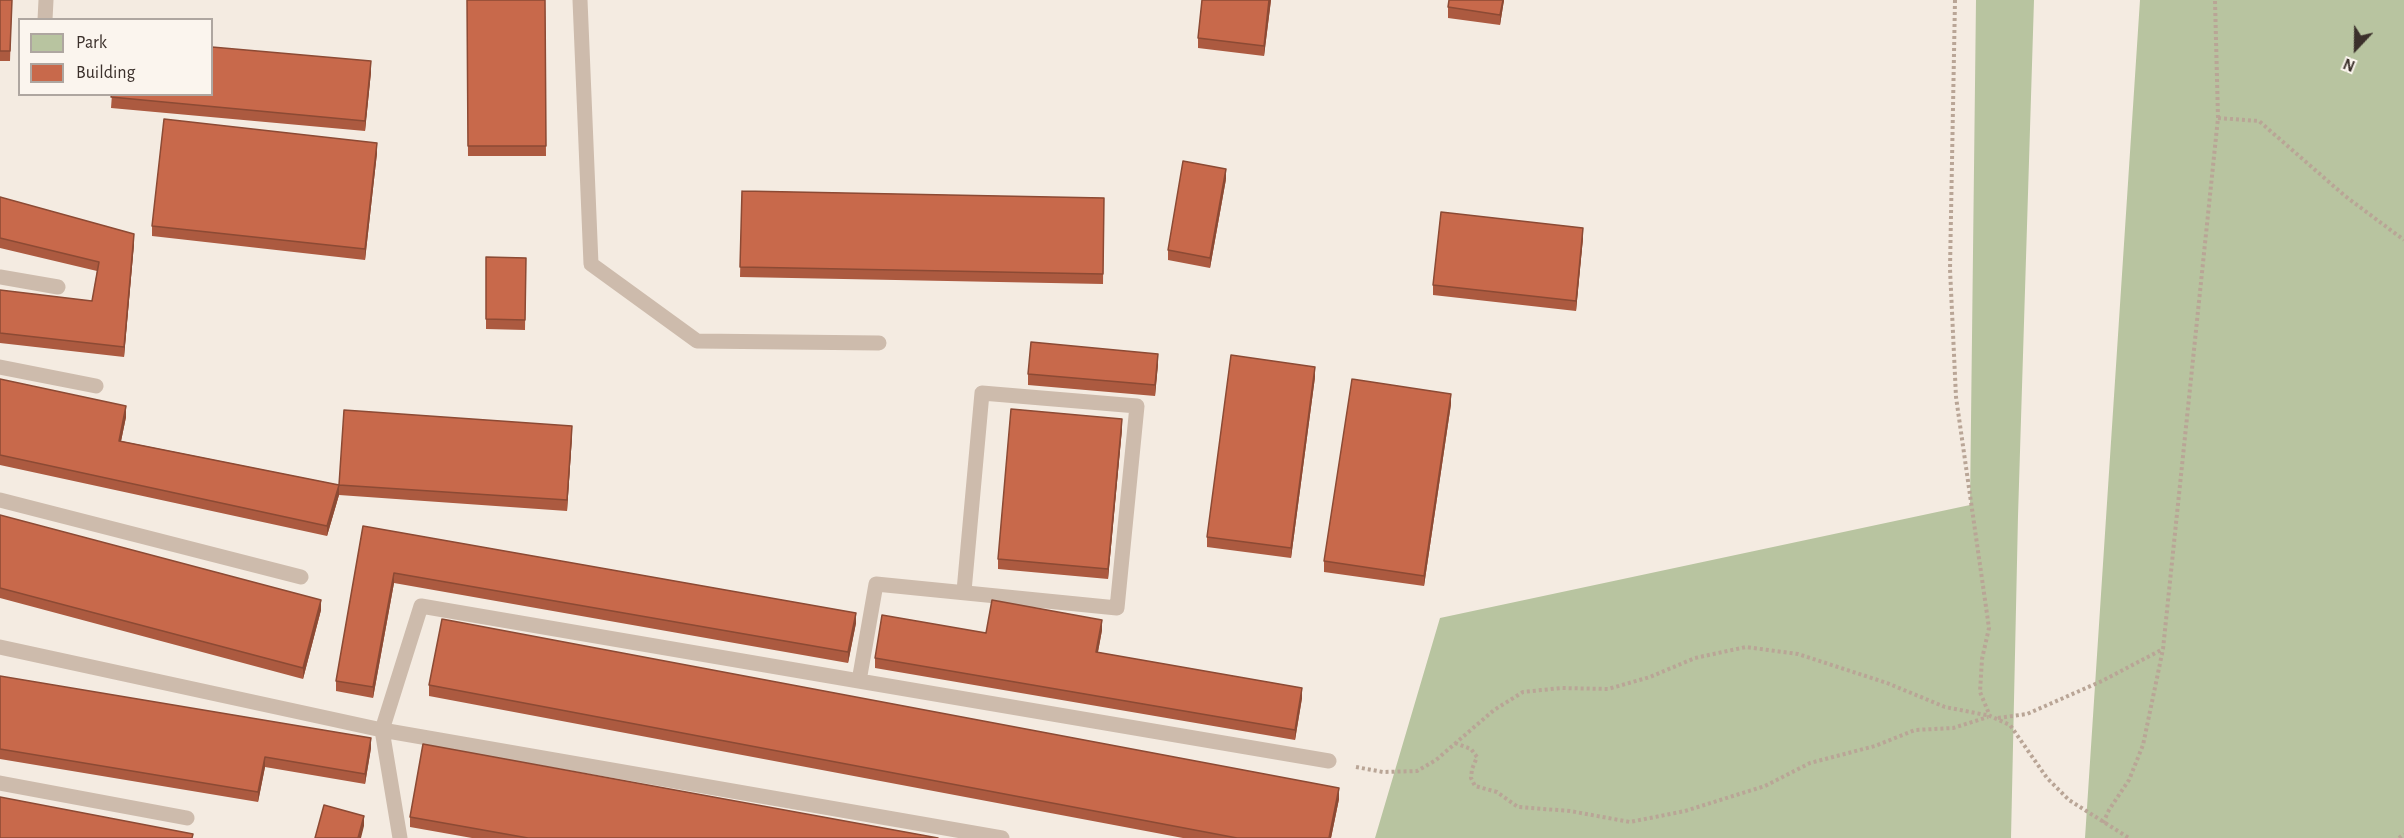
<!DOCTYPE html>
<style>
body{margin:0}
#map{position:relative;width:2404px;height:838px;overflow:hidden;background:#f4ebe1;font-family:"Alegreya Sans",sans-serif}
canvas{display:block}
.legend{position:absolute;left:18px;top:18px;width:195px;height:78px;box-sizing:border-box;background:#fbf5ee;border:2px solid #aea6a0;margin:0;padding:8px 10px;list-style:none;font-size:18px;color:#3b302b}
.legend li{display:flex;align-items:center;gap:12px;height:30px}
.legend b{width:30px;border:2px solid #aea6a0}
.north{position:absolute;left:2326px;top:18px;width:60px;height:60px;-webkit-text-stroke:4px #fbf5ee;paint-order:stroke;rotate:202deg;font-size:16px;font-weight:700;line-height:24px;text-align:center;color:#3b302b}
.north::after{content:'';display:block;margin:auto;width:21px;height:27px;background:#3b302b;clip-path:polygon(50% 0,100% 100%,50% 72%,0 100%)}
</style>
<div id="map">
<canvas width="2404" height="838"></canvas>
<ul class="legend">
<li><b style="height:16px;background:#b8c4a0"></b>Park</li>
<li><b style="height:16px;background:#c8694b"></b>Building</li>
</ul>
<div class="north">N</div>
</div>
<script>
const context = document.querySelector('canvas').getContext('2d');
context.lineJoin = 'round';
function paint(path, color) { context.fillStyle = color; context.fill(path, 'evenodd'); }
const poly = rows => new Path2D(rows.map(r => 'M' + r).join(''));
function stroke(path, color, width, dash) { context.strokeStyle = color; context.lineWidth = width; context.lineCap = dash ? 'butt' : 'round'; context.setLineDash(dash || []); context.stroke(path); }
paint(poly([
 [1976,0,2034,0,2018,516,2011,838,1375,838,1440,618,1970,505],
 [2140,0,2404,0,2404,838,2085,838]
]), '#b8c4a0');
stroke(poly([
 [1955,0,1950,269,1956,397,1989,628,1982,659,1980,692,1990,716,2010,725,2047,778,2069,800,2129,838],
 [2218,118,2259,121,2345,196,2404,240],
 [1998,718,2027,714,2102,681,2163,649],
 [1455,743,1471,749,1477,757,1472,769,1471,778,1475,786,1497,792,1518,807,1570,811,1630,822,1685,811,1765,786,1810,763,1875,746,1915,730,1953,728,1988,717],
 [1356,767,1383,772,1417,771,1436,760,1494,710,1523,692,1561,688,1608,689,1650,677,1695,658,1746,647,1798,654,1887,683,1945,707,1991,716],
 [2103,823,2109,810,2129,780,2143,745,2163,649,2218,118,2215,0],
 [2399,838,2404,834]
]), '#b9a596', 4, [3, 3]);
stroke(poly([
 [580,0,591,264,697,341,879,343],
 [45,20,46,0],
 [0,277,58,287],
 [0,367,96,386],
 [0,500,301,577],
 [0,647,382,730,1002,838],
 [859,681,1329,761],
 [0,783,187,818],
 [400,838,382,730,421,606,859,681,876,584,1117,608,1137,406,982,393,964,591]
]), '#cdbbac', 15);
paint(poly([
 [0,0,12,0,10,61,0,61],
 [467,0,545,0,546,156,468,156],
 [1202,0,1271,0,1264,56,1198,48,1198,38],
 [1504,0,1500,25,1448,18,1448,7],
 [371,72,365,131,111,108,112,94],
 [377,153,365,260,152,236,152,226],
 [1226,179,1210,268,1168,260,1168,250],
 [742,191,1104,198,1103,284,740,277],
 [0,197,134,244,124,357,0,343,0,290,92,301,97,271,0,248],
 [1583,238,1576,311,1433,295,1433,285],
 [486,257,526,258,525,330,486,329],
 [1158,364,1155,396,1028,385,1028,374],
 [1315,377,1291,558,1207,547,1207,537],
 [0,379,126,417,121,441,339,485,572,436,567,511,339,495,327,536,0,465],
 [1451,404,1424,586,1324,572,1324,561],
 [1122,429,1108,579,998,569,998,559],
 [0,515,321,610,303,679,0,598],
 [363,526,856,623,848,663,394,583,373,698,336,691,336,681],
 [1102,630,1098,652,1302,698,1295,740,875,668,875,658,986,633],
 [0,676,371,748,365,784,265,767,258,802,0,759],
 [429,685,1339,799,1331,838,1183,838,429,696],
 [410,817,938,838,472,838,410,827]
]), '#ac5a40');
paint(poly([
 [1269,0,1271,0,1264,56,1264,46],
 [1503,0,1504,0,1500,25,1500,15],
 [371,61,371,72,365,131,365,121],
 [377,143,377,153,365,260,365,249],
 [1226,169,1226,179,1210,268,1210,258],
 [1583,228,1583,238,1576,311,1576,301],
 [134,234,134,244,124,357,124,347],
 [1158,354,1158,364,1155,396,1155,385],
 [1315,367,1315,377,1291,558,1291,548],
 [1451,394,1451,404,1424,586,1424,576],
 [126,406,126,417,119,451,119,441],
 [1122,419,1122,429,1108,579,1108,569],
 [572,426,572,436,567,511,567,500],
 [339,485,339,495,327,536,327,526],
 [394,573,394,583,373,698,373,687],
 [321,600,321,610,303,679,303,668],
 [856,613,856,623,848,663,848,652],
 [1102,620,1102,630,1096,662,1096,652],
 [1302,688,1302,698,1295,740,1295,730],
 [371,738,371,748,365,784,365,774],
 [265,757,265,767,258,802,258,792],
 [1339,788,1339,799,1331,838,1329,838],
 [364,816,364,826,361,838,358,838]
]), '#8c4a34');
const building = poly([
 [0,0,12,0,10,51,0,51,0,0],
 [467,0,545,0,546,146,468,146,467,0],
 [1202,0,1269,0,1264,46,1198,38,1202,0],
 [1449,0,1503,0,1500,15,1448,7,1449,0],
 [212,47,371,61,365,121,111,97,112,94,212,94,212,47],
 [164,119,377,143,365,249,152,226,164,119],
 [1183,161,1226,169,1210,258,1168,250,1183,161],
 [742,191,1104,198,1103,274,740,267,742,191],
 [0,197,134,234,124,347,0,333,0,290,92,301,99,262,0,238,0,197],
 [1441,212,1583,228,1576,301,1433,285,1441,212],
 [486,257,526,258,525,320,486,319,486,257],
 [1031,342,1158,354,1155,385,1028,374,1031,342],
 [1231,355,1315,367,1291,548,1207,537,1231,355],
 [0,379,126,406,119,441,339,485,327,526,0,455,0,379],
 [1352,379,1451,394,1424,576,1324,561,1352,379],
 [1011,409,1122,419,1108,569,998,559,1011,409],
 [344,410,572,426,567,500,339,485,344,410],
 [0,515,321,600,303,668,0,588,0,515],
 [363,526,856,613,848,652,394,573,373,687,336,681,363,526],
 [992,600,1102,620,1096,652,1302,688,1295,730,875,658,882,615,986,633,992,600],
 [442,619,1339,788,1329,838,1237,838,429,685,442,619],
 [0,676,371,738,365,774,265,757,258,792,0,749,0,676],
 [423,744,938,838,528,838,410,817,423,744],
 [0,797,193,834,192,838,0,838,0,797],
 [324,805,364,816,358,838,315,838,324,805]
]);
paint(building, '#c8694b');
stroke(building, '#8c4a34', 1.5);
</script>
